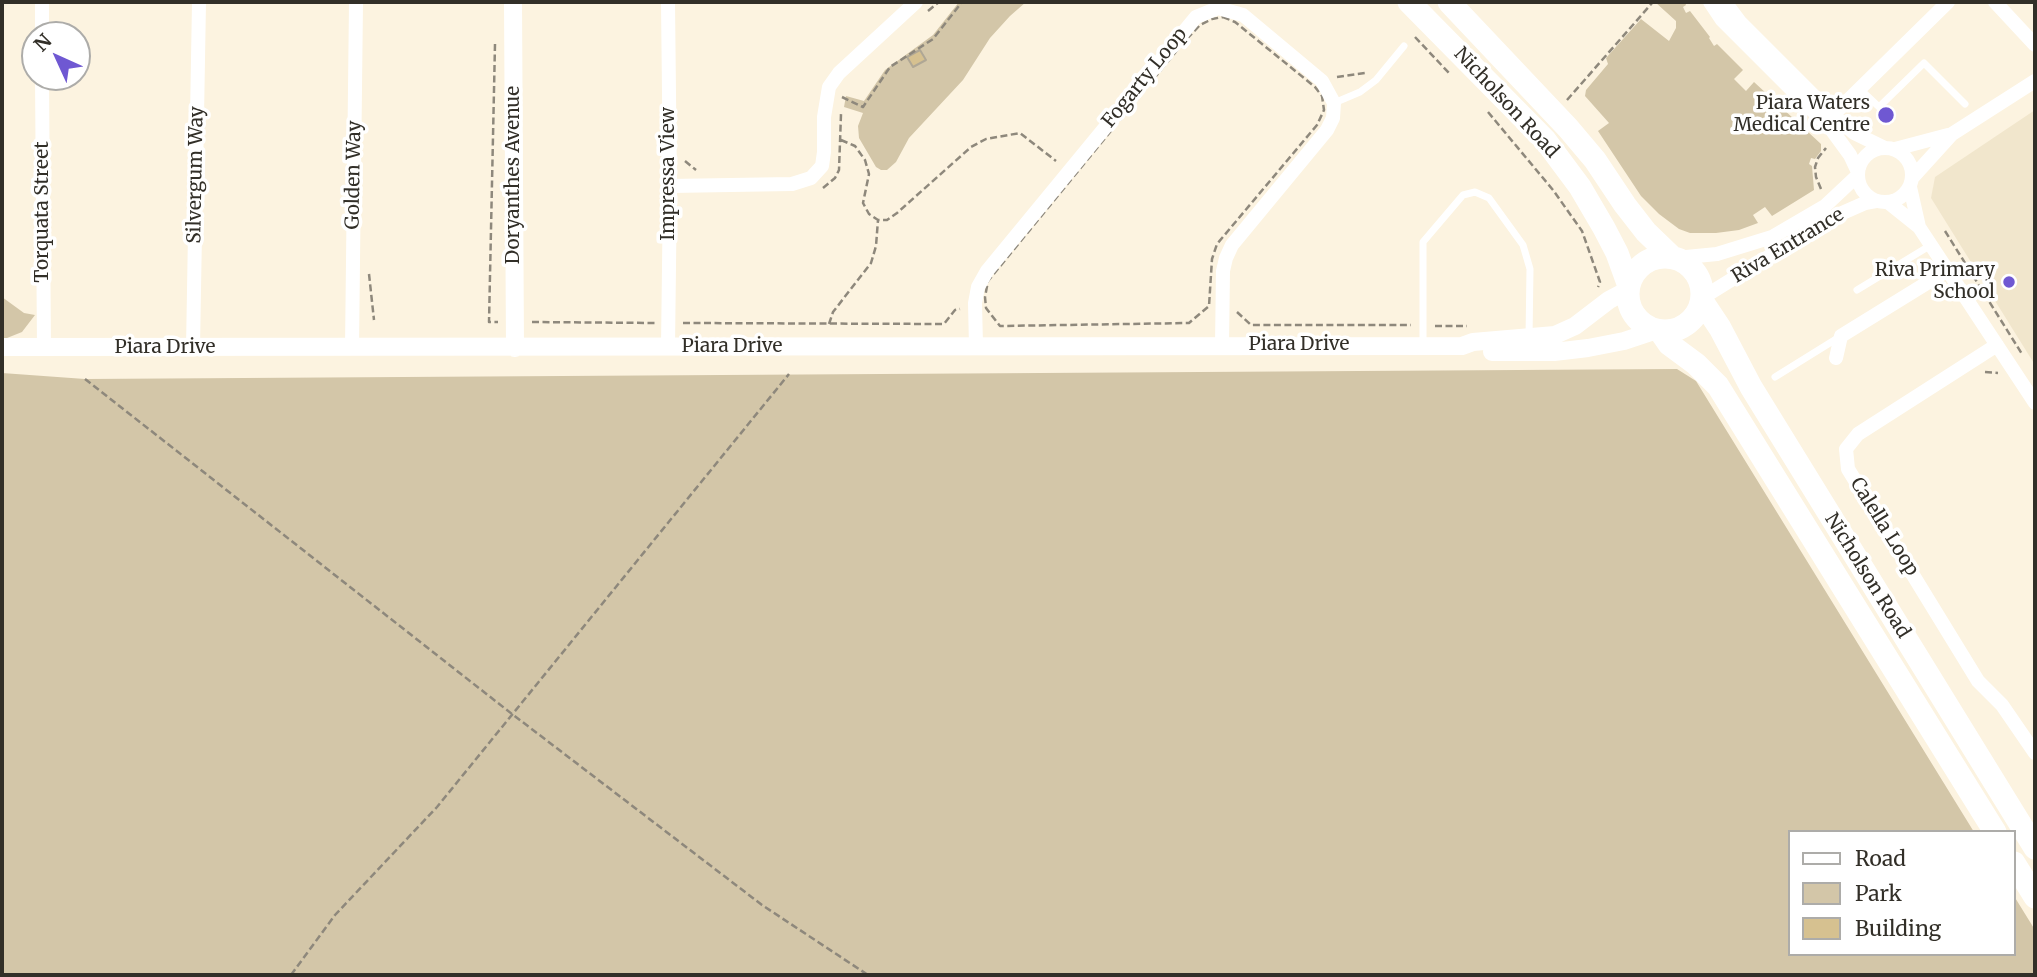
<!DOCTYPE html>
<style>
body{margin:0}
#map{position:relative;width:2037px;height:977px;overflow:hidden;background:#fcf3e0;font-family:Merriweather,serif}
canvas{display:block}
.frame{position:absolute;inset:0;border:4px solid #322f28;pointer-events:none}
.legend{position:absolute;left:1788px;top:830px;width:228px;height:126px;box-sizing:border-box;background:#fff;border:2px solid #adaca9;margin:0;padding:9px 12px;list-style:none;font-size:21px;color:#322f28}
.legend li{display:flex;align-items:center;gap:14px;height:35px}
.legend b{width:35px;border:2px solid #adaca9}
.north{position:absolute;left:21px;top:21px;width:70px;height:70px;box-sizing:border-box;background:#fff;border:2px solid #adaca9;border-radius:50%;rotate:315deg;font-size:19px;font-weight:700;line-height:28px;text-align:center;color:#322f28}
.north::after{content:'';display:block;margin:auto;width:24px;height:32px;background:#6f58d2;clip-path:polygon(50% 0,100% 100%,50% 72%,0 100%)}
</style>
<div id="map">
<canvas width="2037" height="977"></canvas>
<div class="frame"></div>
<ul class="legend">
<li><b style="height:9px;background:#fff"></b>Road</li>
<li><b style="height:19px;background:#d3c6a8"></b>Park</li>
<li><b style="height:19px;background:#d6c190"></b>Building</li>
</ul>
<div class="north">N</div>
</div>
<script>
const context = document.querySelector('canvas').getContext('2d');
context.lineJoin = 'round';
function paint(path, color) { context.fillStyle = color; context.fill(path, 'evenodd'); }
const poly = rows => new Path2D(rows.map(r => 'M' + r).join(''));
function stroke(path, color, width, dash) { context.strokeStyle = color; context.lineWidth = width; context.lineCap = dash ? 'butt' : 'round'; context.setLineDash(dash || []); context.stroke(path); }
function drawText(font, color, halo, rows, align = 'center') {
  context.font = font + ' Merriweather,serif'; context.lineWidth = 7; context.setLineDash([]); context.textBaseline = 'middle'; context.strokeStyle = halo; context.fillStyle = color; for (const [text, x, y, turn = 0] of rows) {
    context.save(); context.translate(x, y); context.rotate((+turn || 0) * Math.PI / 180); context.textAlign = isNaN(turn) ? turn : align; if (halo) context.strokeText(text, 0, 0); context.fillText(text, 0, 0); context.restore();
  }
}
paint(poly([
 [2035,110,2035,365,1931,198,1935,177]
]), '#f1e6cc');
paint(poly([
 [959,2,1026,2,1010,16,990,38,963,80,909,138,896,162,887,170,881,170,876,167,859,138,858,126,863,113,844,107,846,96,864,101,885,70,933,35],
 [1655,2,1685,2,1686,5,1683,7,1686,13,1690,11,1710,37,1709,38,1714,46,1717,44,1743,70,1734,79,1746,91,1754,82,1821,144,1821,151,1815,159,1811,158,1809,164,1812,166,1814,190,1772,216,1765,207,1753,215,1758,223,1739,230,1716,233,1690,233,1679,229,1659,214,1641,196,1598,131,1609,123,1585,96,1586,90,1608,64,1606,58,1641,19,1669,41,1676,28,1676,21],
 [2,297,24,313,35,315,22,332,7,338,2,338],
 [1677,369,1696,381,1974,832,1790,832,1790,954,2014,954,2014,896,2035,930,2035,975,2,975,2,373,85,379]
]), '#d3c6a8');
const building = poly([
 [920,50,926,60,913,67,907,57,920,50]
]);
paint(building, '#d6c190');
stroke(building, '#afa795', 2);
stroke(poly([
 [928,11,939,2],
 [1223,17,1235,22,1315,87,1322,96,1324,110,1317,125,1217,244,1212,259,1209,306,1189,323,1000,326,986,308,985,297,988,281,1183,43,1200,25,1212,19,1223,17],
 [1415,37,1449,73],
 [495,44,489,322,498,322],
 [1337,77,1365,73],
 [842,97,863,107,890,67,933,39,962,2],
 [1567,100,1653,2],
 [1488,112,1553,190,1582,231,1600,282,1598,287],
 [841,140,855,146,865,160,869,174,863,203,869,214,878,220,887,220,897,213,971,147,986,139,1020,133,1056,161],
 [685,161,696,170],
 [823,188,835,178,839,170,841,114],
 [1821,189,1816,177,1815,167,1818,158,1826,148],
 [1945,231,2022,354],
 [369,274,374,320],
 [1237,312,1251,325,1411,325],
 [532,322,655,323],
 [683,323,944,324,955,310,960,309],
 [829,324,833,312,871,263,876,246,878,220],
 [1435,326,1467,326],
 [1985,372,1998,373],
 [85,379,512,714,762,905,868,975],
 [291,975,335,915,437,807,789,374]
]), '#8e887c', 2.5, [7, 3.5]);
stroke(poly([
 [1860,89,1879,107,1924,63,1965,104],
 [1334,103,1360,92,1376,80,1404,46],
 [1857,290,1931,245],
 [1423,346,1423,242,1463,195,1475,192,1489,198,1523,245,1530,269,1529,338],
 [1775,377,1841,336]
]), '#fff', 7);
stroke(poly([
 [42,2,42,35],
 [1710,2,1722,20,1831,129,1850,155,1858,172],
 [1725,2,1740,22,1833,115,1854,133,1885,148],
 [1995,2,2035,45],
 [42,77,44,348],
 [1833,115,1948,2],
 '1858 175a27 27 0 1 1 54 0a27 27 0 1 1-54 0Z',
 [1895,149,1948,135],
 [1913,177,1952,134,2035,81],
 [670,186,792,184,811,178,822,166,824,152,824,117,829,87,839,73,916,2],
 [1910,187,1919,227],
 [1889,203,1919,227,2035,403],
 [1676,258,1717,254,1772,237,1825,206,1858,175],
 [1702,298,1831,218,1865,203,1876,201],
 [1997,345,1858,434,1846,449,1848,469,1978,681,2002,705,2035,753],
 [976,346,975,303,978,287,987,271,1196,17,1218,8,1243,15,1322,81,1334,103,1333,118,1327,130,1232,245,1226,258,1223,271,1222,345],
 [668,347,670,186,668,2],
 [193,348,199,2],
 [352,348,356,2],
 [1836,358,1841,336,1948,270]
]), '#fff', 14);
stroke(poly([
 [513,2,515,348],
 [2,347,1462,346,1473,342,1555,335,1575,326,1609,300,1628,290],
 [1492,352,1554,352,1588,348,1624,341,1657,330]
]), '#fff', 18);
stroke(poly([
 [1409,2,1545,140,1580,187,1604,228,1617,253,1629,286],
 [1449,2,1568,128,1595,160,1625,205,1646,232,1672,257],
 '1628 294a37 37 0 1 1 74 0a37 37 0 1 1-74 0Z',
 [1702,301,1720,328,1751,387,2035,848],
 [1660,331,1669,344,1696,364,1718,386,1995,832],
 [2014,863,2035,897]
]), '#fff', 23);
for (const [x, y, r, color] of [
 [1886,115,9,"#6f58d2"],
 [2009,282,7,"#6f58d2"]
]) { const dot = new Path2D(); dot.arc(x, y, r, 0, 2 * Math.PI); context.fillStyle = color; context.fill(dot); stroke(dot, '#fff', 2.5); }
drawText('19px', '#322f28', '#fff', [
 ["Fogarty Loop",1145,78,-51],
 ["Nicholson Road",1506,103,47],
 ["Impressa View",669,174,-90],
 ["Silvergum Way",196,175,-89],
 ["Golden Way",354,175,-89],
 ["Doryanthes Avenue",514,175,-90],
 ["Torquata Street",43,212,-90],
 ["Riva Entrance",1788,246,-31],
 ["Piara Drive",1299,345],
 ["Piara Drive",732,347],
 ["Piara Drive",165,348],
 ["Calella Loop",1884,527,58],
 ["Nicholson Road",1867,576,58]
]);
drawText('19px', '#322f28', '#fff', [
 ["Piara Waters",1870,104],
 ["Medical Centre",1870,126],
 ["Riva Primary",1995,271],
 ["School",1995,293]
], 'right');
</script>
